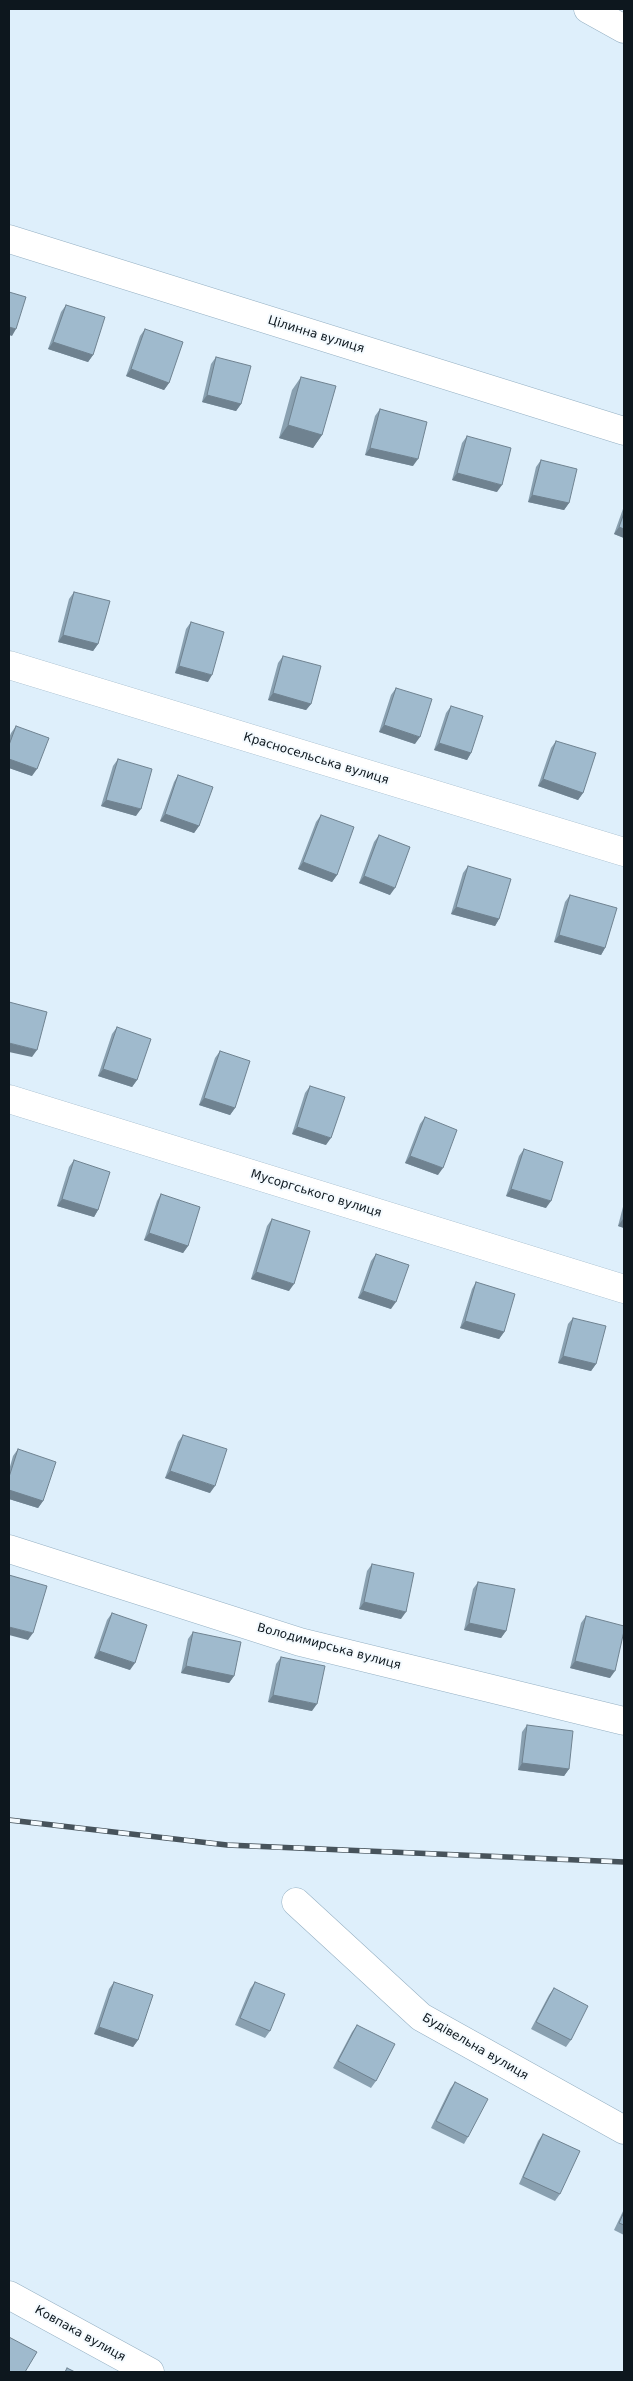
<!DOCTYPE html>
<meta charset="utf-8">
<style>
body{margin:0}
#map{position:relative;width:633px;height:2381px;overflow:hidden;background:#deeffb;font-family:"DejaVu Sans",sans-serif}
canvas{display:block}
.frame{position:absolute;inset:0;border:10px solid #0d171e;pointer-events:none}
</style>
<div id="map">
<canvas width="633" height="2381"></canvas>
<div class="frame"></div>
</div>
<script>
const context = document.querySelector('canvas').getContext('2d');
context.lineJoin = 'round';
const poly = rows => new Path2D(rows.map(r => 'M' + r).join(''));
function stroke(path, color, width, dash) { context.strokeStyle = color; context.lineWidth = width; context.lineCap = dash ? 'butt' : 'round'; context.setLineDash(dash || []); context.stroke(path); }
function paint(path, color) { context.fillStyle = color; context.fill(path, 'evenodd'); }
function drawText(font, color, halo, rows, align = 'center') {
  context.font = font + ' "DejaVu Sans",sans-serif'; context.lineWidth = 4; context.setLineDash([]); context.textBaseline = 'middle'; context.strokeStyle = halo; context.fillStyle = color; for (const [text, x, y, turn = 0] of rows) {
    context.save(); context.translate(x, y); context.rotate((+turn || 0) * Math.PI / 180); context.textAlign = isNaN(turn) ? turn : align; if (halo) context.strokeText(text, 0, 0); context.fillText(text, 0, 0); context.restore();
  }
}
const street = poly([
 [588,9,624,29],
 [9,239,624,431],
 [9,665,624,852],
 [9,1099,624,1289],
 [9,1549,300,1642,624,1721],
 [296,1902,421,2017,624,2130],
 [9,2295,150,2372]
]);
stroke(street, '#95b0c3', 29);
stroke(street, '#fff', 28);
const rail = poly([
 [9,1820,227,1845,624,1862]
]);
stroke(rail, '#47535b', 5.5);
stroke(rail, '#f4fafe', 4, [11]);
paint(poly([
 [66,305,93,355,88,362,48,349,61,312],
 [145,329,169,383,164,390,126,376,140,336],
 [216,357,241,404,236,411,202,402,211,364],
 [301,377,322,435,313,448,279,438,292,390],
 [380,409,413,466,365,455,375,416],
 [467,436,497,492,452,480,462,443],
 [541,460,569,503,564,510,528,502,536,467],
 [624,506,624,538,614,534],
 [74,592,98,644,93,651,58,642,69,599],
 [191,622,208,682,175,673,186,629],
 [283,656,311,704,306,710,268,700,278,663],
 [396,688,415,744,379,732,391,695],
 [451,706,471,753,467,760,434,750,446,713],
 [16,726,32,776,9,768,9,738,11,733],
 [556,741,583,793,578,800,538,786,551,748],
 [118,759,136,816,101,806,113,766],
 [178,775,199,826,194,833,160,821,174,782],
 [321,815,337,875,332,882,298,869,316,822],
 [379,835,390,895,359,883,374,842],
 [468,866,499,919,495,926,451,914,463,873],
 [570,895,605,948,601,955,554,942,565,902],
 [117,1027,137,1080,132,1087,98,1076,112,1034],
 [220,1051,235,1108,230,1115,199,1105,215,1058],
 [310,1086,326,1145,292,1134,305,1093],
 [425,1117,438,1175,405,1163,420,1124],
 [524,1149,546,1208,506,1196,519,1156],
 [74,1160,98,1210,94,1217,57,1206,69,1167],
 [161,1194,188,1246,183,1253,144,1240,157,1201],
 [624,1203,624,1228,618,1226],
 [272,1219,289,1291,251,1279,267,1226],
 [376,1254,391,1309,358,1298,371,1261],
 [476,1282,504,1332,499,1339,460,1328,472,1289],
 [573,1318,596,1364,591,1371,558,1363,568,1324],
 [183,1435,210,1493,165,1478,178,1442],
 [18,1449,43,1501,38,1508,9,1499,9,1470,13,1456],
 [372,1564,401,1619,359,1609,367,1571],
 [478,1582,506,1631,501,1638,464,1630,473,1589],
 [112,1613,130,1670,94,1658,107,1620],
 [586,1616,610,1678,570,1668,581,1623],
 [193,1632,234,1676,229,1683,181,1673,188,1639],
 [281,1657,312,1711,268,1702,276,1664],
 [527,1725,569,1769,564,1776,518,1770,522,1732],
 [114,1982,138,2040,133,2047,94,2034,109,1989],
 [255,1982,270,2031,265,2038,235,2025,250,1989],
 [554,1988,571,2040,566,2047,531,2029,549,1995],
 [357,2025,376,2081,371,2088,333,2068,352,2032],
 [455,2082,468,2137,464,2144,431,2128,450,2089],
 [543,2134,560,2194,555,2201,519,2184,538,2141],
 [624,2209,624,2235,614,2230]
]), '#89a0b0');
paint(poly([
 [9,327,16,329,12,336,9,335],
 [53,342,93,355,88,362,48,349],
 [131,369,169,383,164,390,126,376],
 [207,395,241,404,236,411,202,402],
 [288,425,322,435,313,448,279,438],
 [370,448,418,459,413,466,365,455],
 [457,473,502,485,497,492,452,480],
 [532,495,569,503,564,510,528,502],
 [619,527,624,529,624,538,614,534],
 [63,635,98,644,93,651,58,642],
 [179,666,212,675,208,682,175,673],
 [273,693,311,704,306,710,268,700],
 [384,725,420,737,415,744,379,732],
 [439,743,471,753,467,760,434,750],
 [9,759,37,769,32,776,9,768],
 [543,779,583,793,578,800,538,786],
 [106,800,141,809,136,816,101,806],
 [165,814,199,826,194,833,160,821],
 [303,862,337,875,332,882,298,869],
 [364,876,395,888,390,895,359,883],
 [456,907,499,919,495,926,451,914],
 [559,935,605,948,601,955,554,942],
 [9,1043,37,1050,32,1057,9,1052],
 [103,1069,137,1080,132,1087,98,1076],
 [204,1098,235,1108,230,1115,199,1105],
 [297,1127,331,1138,326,1145,292,1134],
 [410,1156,443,1168,438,1175,405,1163],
 [511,1189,551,1201,546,1208,506,1196],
 [62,1199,98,1210,94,1217,57,1206],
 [623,1219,624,1219,624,1228,618,1226],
 [149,1233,188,1246,183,1253,144,1240],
 [256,1272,294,1284,289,1291,251,1279],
 [363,1291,396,1302,391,1309,358,1298],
 [465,1321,504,1332,499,1339,460,1328],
 [563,1356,596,1364,591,1371,558,1363],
 [170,1471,215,1486,210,1493,165,1478],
 [9,1490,43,1501,38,1508,9,1499],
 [364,1602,406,1612,401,1619,359,1609],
 [469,1623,506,1631,501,1638,464,1630],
 [9,1627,33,1633,28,1640,9,1635],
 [99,1651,135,1663,130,1670,94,1658],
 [575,1661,615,1671,610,1678,570,1668],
 [186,1666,234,1676,229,1683,181,1673],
 [273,1695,317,1704,312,1711,268,1702],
 [522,1763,569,1769,564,1776,518,1770],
 [99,2027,138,2040,133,2047,94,2034]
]), '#6f8290');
const building = poly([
 [9,292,26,297,16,329,9,327,9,292],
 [66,305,105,317,93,355,53,342,66,305],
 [145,329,183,342,169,383,131,369,145,329],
 [216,357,251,366,241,404,207,395,216,357],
 [301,377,336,386,322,435,288,425,301,377],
 [380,409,427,422,418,459,370,448,380,409],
 [467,436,511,448,502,485,457,473,467,436],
 [541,460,577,469,569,503,532,495,541,460],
 [624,513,624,529,619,527,624,513],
 [74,592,110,601,98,644,63,635,74,592],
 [191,622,224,632,212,675,179,666,191,622],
 [283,656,321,666,311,704,273,693,283,656],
 [396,688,432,699,420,737,384,725,396,688],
 [451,706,483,716,471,753,439,743,451,706],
 [16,726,49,738,37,769,9,759,9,745,16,726],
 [556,741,596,753,583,793,543,779,556,741],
 [118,759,152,769,141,809,106,800,118,759],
 [178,775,213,787,199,826,165,814,178,775],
 [321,815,354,827,337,875,303,862,321,815],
 [379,835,410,847,395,888,364,876,379,835],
 [468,866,511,879,499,919,456,907,468,866],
 [570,895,617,908,605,948,559,935,570,895],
 [9,1002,47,1012,37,1050,9,1043,9,1002],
 [117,1027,151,1039,137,1080,103,1069,117,1027],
 [220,1051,250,1061,235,1108,204,1098,220,1051],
 [310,1086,345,1097,331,1138,297,1127,310,1086],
 [425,1117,457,1130,443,1168,410,1156,425,1117],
 [524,1149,563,1162,551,1201,511,1189,524,1149],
 [74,1160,110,1172,98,1210,62,1199,74,1160],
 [161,1194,200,1207,188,1246,149,1233,161,1194],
 [272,1219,310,1231,294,1284,256,1272,272,1219],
 [376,1254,409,1265,396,1302,363,1291,376,1254],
 [476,1282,515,1294,504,1332,465,1321,476,1282],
 [573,1318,606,1326,596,1364,563,1356,573,1318],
 [183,1435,227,1449,215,1486,170,1471,183,1435],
 [18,1449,56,1462,43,1501,9,1490,9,1477,18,1449],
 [372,1564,414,1573,406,1612,364,1602,372,1564],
 [9,1575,47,1586,33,1633,9,1627,9,1575],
 [478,1582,515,1589,506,1631,469,1623,478,1582],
 [112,1613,147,1625,135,1663,99,1651,112,1613],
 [586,1616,624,1626,624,1631,615,1671,575,1661,586,1616],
 [193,1632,241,1642,234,1676,186,1666,193,1632],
 [281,1657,325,1666,317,1704,273,1695,281,1657],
 [527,1725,573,1731,569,1769,522,1763,527,1725],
 [114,1982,153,1995,138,2040,99,2027,114,1982],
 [255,1982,285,1994,270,2031,240,2018,255,1982],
 [554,1988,588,2006,571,2040,536,2022,554,1988],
 [357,2025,395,2044,376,2081,338,2061,357,2025],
 [455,2082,488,2099,468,2137,436,2121,455,2082],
 [543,2134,580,2151,560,2194,523,2177,543,2134],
 [624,2212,624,2225,619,2223,624,2212],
 [9,2337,37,2352,25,2372,9,2372,9,2337],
 [67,2368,75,2372,65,2372,67,2368]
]);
paint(building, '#9fbacd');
stroke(building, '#6f8290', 1);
drawText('12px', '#0d171e', '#f4fafe', [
 ["Цілинна вулиця",316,335,17],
 ["Красносельська вулиця",316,759,17],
 ["Мусоргського вулиця",316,1194,17],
 ["Володимирська вулиця",329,1647,15],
 ["Будівельна вулиця",475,2047,30],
 ["Ковпака вулиця",80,2334,29]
]);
</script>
